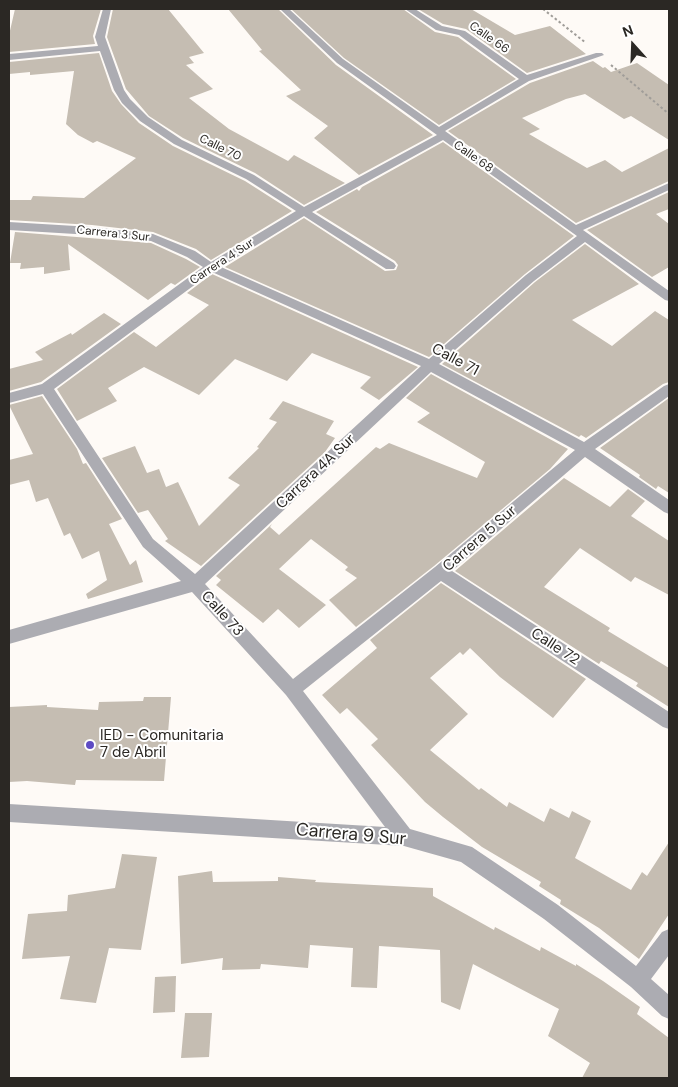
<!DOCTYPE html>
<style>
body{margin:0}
#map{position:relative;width:678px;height:1087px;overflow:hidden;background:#fefaf6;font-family:"DM Sans",sans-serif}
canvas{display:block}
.frame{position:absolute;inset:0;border:10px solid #2b2824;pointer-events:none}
.north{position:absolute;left:608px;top:20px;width:50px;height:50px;-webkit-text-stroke:4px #fff;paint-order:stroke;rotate:340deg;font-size:14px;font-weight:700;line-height:20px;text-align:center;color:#2b2824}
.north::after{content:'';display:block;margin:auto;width:18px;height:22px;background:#2b2824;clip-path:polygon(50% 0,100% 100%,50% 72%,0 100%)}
</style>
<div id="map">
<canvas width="678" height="1087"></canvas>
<div class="frame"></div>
<div class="north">N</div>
</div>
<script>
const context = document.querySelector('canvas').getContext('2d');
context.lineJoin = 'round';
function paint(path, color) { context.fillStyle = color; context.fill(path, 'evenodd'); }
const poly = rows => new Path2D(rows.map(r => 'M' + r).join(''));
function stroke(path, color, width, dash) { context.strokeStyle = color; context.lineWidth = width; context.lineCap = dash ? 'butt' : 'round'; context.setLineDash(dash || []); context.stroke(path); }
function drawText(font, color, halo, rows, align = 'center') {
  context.font = font + ' "DM Sans",sans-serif'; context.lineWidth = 4; context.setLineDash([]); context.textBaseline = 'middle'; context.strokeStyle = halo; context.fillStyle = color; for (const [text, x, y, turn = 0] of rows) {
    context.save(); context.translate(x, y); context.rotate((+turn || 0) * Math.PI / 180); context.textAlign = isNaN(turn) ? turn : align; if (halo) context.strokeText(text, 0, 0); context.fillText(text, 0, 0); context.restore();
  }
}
paint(poly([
 [15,9,101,9,93,36,95,44,9,52,9,35],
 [113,9,168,9,204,53,189,57,194,63,186,65,213,89,189,98,229,129,288,161,294,155,345,183,304,205,255,173,183,138,149,116,126,89,107,37],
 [228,9,278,9,336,65,433,135,359,175,314,138,328,126,286,96,301,90,259,51,262,50],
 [291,9,403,9,435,32,458,37,516,79,439,125,344,58],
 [418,9,471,9,515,35,550,26,586,54,527,73,466,29,443,24],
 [99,53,112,91,121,104,139,123,173,146,245,181,292,211,211,260,196,249,153,232,92,225,9,220,9,200,31,200,33,196,84,198,136,158,97,141,93,143,78,135,66,124,74,71,30,75,30,72,9,74,9,62],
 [593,61,603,68,605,67,611,72,637,63,669,85,669,140,631,116,624,119,585,94,566,99,522,118,540,129,529,134,587,168,605,160,622,172,669,148,669,181,576,223,448,131,530,83],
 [443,142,574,236,525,274,429,357,225,267,304,218,385,271,396,270,398,265,395,261,316,212,357,189,359,191,362,187],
 [669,192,669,209,656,214,669,224,669,267,652,277,587,230],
 [15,232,151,243,186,259,200,267,175,285,171,283,148,300,68,244,70,270,44,274,44,267,20,269,21,263,10,263],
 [585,244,639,284,572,320,612,346,655,311,669,320,669,382,663,384,586,438,581,435,579,437,442,364,535,282],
 [212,274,418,367,379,400,360,388,371,377,312,353,287,381,235,359,199,395,144,367,108,388,117,401,77,421,57,389,134,332,156,347,209,305,187,293],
 [104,313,121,324,41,382,9,391,9,369,43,360,35,352,71,333,72,335],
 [431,374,568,449,550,469,434,566,356,627,329,600,357,578,345,570,348,567,311,539,279,569,326,605,299,628,278,609,263,623,216,585,221,580,216,576,272,524,270,527,279,535,376,447,380,449,389,443,477,478,485,462,417,422,430,413,406,398],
 [42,396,77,449,83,464,86,463,122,519,109,524,130,565,136,560,143,582,88,599,86,594,107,580,99,551,82,559,70,533,64,536,48,498,36,502,29,480,9,485,9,460,33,454,9,405],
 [669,398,669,493,658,486,656,489,639,477,640,475,600,448],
 [283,401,334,421,326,434,335,438,325,452,201,566,165,541,168,539,148,510,138,513,102,458,135,446,147,473,159,469,166,487,178,482,199,526,240,485,228,478,259,448,257,447,277,422,269,419],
 [564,478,610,507,628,489,645,501,631,516,669,541,669,595,635,577,631,582,580,548,544,587,610,628,608,631,669,668,669,707,636,686,638,683,601,661,599,664,455,571],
 [441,583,586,679,553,718,500,677,470,648,463,655,460,652,430,678,468,714,430,750,479,790,481,788,507,807,509,802,544,822,550,808,569,818,572,811,591,821,575,858,631,890,642,872,647,876,669,842,669,914,639,959,599,928,560,904,561,900,539,886,541,882,482,847,443,817,425,802,371,745,378,739,347,708,340,714,322,695,377,648,370,640],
 [144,697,171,697,164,781,76,780,75,785,27,781,9,782,9,707,47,705,47,707,98,710,99,702,143,701],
 [122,854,157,857,141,950,109,948,96,1003,60,999,70,956,22,959,28,914,67,911,68,895,115,888],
 [212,871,213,882,278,881,278,877,316,880,315,882,433,888,433,896,494,930,495,927,540,951,541,947,576,966,576,964,603,981,640,1007,637,1014,669,1038,669,1078,582,1078,590,1063,548,1036,559,1009,473,964,460,1010,441,1002,440,950,379,946,377,988,351,987,353,948,310,945,308,968,261,964,260,969,222,970,223,958,181,964,178,876],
 [176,976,175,1012,153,1013,155,977],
 [185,1013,212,1013,209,1057,181,1058]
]), '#c5bdb2');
stroke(poly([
 [543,9,586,43],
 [611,65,669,114]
]), '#a09d99', 2, [2.5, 2.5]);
paint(poly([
 [103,9,111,9,105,37,124,90,130,99,148,117,182,140,254,175,304,207,437,135,337,63,280,9,289,9,343,59,439,127,519,79,459,35,436,30,405,9,415,9,442,26,465,31,527,75,596,53,602,53,604,55,529,81,445,131,576,225,669,183,669,190,583,230,669,291,669,301,665,300,585,242,534,281,439,364,584,442,664,386,669,384,669,396,595,449,669,500,669,514,664,512,585,457,452,571,669,712,669,729,663,727,441,581,303,691,410,829,472,847,558,905,636,966,662,932,669,929,669,955,651,979,669,995,669,1019,662,1016,631,987,544,919,461,862,404,846,9,822,9,804,385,827,286,695,192,592,9,644,9,630,181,581,143,547,43,394,9,403,9,393,42,384,203,267,187,257,151,241,92,235,9,230,9,222,92,227,153,234,195,251,211,262,296,211,246,179,174,144,140,121,122,103,114,90,100,51,9,60,9,54,98,46,95,37,103,9],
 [443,140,577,236,526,275,429,359,221,267,304,216,386,269,394,269,396,266,394,263,312,212,443,140],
 [212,272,421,366,195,574,153,539,54,389,212,272],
 [431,372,575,450,435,567,293,679,205,584,431,372]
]), '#acacb2');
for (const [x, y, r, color] of [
 [90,745,5,"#5e4bc3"]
]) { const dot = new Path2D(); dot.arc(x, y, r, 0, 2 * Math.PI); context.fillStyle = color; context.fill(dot); stroke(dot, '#fff', 2); }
drawText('12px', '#2b2824', '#fff', [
 ["Calle 66",489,38,35],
 ["Calle 70",220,148,26],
 ["Calle 68",473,157,35],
 ["Carrera 3 Sur",113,234,6],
 ["Carrera 4 Sur",222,262,-33]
]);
drawText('15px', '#2b2824', '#fff', [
 ["Calle 71",455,360,28],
 ["Carrera 4A Sur",316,472,-43],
 ["Carrera 5 Sur",480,539,-41],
 ["Calle 73",222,614,48],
 ["Calle 72",555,647,33]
]);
drawText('15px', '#2b2824', '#fff', [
 ["IED - Comunitaria",100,736],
 ["7 de Abril",100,753]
], 'left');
drawText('18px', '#2b2824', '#fff', [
 ["Carrera 9 Sur",351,835,5]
]);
</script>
